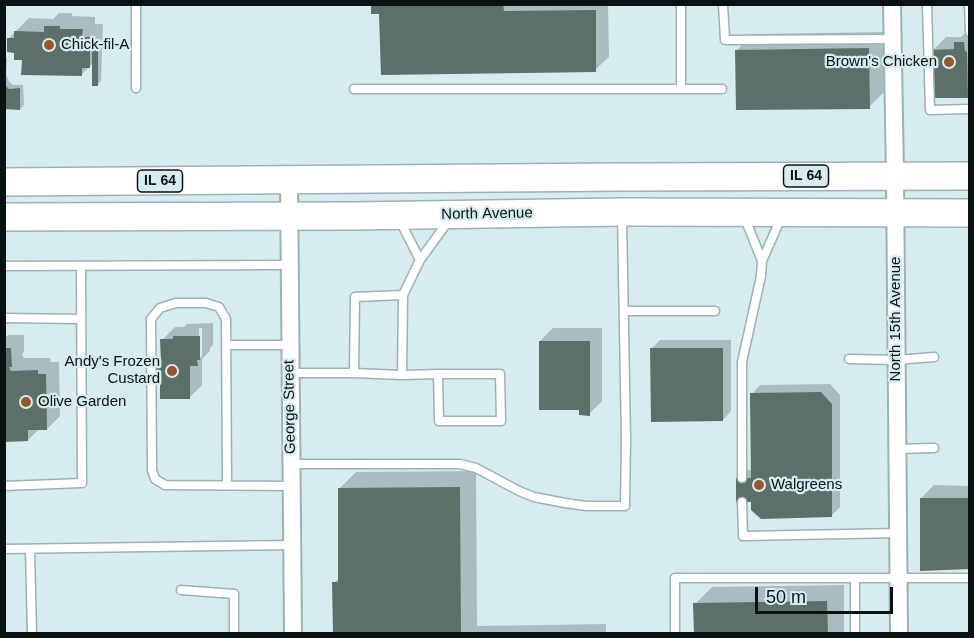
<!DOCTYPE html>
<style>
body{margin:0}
#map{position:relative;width:974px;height:638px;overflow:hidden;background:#d6ecef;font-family:Helvetica,sans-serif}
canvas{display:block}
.frame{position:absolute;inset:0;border:6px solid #0a1112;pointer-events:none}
.scale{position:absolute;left:755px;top:587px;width:138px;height:27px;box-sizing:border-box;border:3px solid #0a1112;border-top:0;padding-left:8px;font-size:18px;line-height:21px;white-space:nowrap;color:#0a1112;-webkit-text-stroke:4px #d6ecef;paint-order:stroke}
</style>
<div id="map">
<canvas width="974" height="638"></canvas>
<div class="frame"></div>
<div class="scale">50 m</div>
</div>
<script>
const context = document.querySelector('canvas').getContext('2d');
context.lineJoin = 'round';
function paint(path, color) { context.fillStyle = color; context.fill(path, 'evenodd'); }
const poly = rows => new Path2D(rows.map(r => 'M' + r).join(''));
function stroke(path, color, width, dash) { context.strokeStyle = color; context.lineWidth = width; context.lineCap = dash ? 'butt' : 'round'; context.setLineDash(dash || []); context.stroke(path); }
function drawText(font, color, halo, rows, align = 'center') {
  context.font = font + ' Helvetica,sans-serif'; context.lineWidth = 4.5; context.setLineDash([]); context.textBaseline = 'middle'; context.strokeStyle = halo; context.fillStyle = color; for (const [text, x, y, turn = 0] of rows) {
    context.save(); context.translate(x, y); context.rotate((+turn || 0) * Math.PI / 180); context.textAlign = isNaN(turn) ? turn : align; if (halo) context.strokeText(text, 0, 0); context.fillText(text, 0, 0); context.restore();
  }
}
paint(poly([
 [373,4,608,4,609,57,595,70,380,12],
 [59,13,72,13,72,16,95,17,95,24,103,24,101,81,97,85,93,63,81,75,23,59,16,51,8,39,29,18,53,19],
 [968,30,970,30,970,94,967,96,933,50,946,37,961,37],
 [885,32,886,90,869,107,736,51,753,34],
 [4,58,7,58,6,74,9,82,13,85,23,85,24,105,20,109,4,107],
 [213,323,213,345,210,348,210,351,202,359,202,385,189,398,161,380,156,363,162,357,162,340,175,327,184,327,187,324],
 [199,328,202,328,202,356,199,359],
 [553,328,602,328,602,401,589,414,581,408,540,341],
 [8,335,24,335,24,352,22,354,24,358,50,358,51,362,59,362,60,416,47,429,39,429,28,440,4,440,4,339],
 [660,340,731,340,731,411,723,420,652,348],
 [830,384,840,395,840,507,831,516,752,500,737,501,746,470,753,470,752,394,760,385],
 [476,471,477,626,606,624,606,634,334,634,334,583,340,577,339,489,356,472],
 [934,485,970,486,970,568,921,498],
 [844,585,844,634,695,634,695,604,712,587]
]), '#0003');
paint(poly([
 [371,4,503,4,504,11,596,10,596,72,381,75,379,14,371,14],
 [44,26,60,26,60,29,83,29,82,37,90,37,90,68,82,68,82,76,21,75,22,60,14,60,14,53,7,52,7,38,14,38,14,31,44,32],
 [954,42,964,42,965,51,967,52,968,98,931,98,931,50,954,49],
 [869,48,870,109,736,110,735,50],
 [92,49,98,49,98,86,92,86],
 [4,84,9,89,20,88,20,110,4,109],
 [173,336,200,336,200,360,197,360,198,366,190,366,190,399,160,399,160,380,155,376,155,362,161,362,160,339,173,339],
 [539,341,590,341,590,416,579,415,579,410,539,410],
 [4,348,11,348,12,367,9,367,11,371,38,370,38,374,46,374,47,430,28,430,28,441,4,442],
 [650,348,723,348,723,421,651,422],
 [821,392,832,404,832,517,761,519,751,510,751,502,736,502,736,478,751,478,750,393],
 [460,487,461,634,333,634,332,582,338,582,338,488],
 [920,498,970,498,970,569,920,571],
 [827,601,828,634,694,634,693,603]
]), '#5c6f69');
const service = poly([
 [681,4,681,89],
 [723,4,725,40,893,39],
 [927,4,930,110,970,109],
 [969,4,970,32],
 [136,88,136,4],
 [354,89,722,89],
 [744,216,762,261],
 [400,221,420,260],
 [4,266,289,265],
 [624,311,715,311],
 [4,318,81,319],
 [227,345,290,345],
 [849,359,896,360,934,357],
 [290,373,354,373,402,375,438,374,500,374,501,421,439,421,438,374],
 [354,373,355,297,403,295],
 [402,375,403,295,420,260,449,220],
 [897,449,934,448],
 [291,464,460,464,476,468,519,491,534,497,565,503,586,506,625,506,626,440,622,216],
 [742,478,742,362,761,276,762,261,781,218],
 [227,485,226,319,219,307,206,303,176,303,160,308,151,319,152,470,155,479,165,485,291,486],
 [4,486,82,483,81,266],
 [742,502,743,536,898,533],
 [4,549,292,545],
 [30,549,32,634],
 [181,590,234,594,234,634],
 [675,634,675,578,855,578],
 [855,634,855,578,970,578]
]);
const minor = poly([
 [892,4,895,176,899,634],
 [289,180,293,634]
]);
const primary = poly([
 [4,182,623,177,970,176],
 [4,217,354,216,622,212,970,213]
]);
stroke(service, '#9cb1b4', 11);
stroke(minor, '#9cb1b4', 20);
stroke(primary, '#9cb1b4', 30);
stroke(service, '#fff', 8);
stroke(minor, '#fff', 16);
stroke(primary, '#fff', 27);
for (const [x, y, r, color] of [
 [49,45,6,"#9a5528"],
 [949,62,6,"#9a5528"],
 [172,371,6,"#9a5528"],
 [26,402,6,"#9a5528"],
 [759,485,6,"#9a5528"]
]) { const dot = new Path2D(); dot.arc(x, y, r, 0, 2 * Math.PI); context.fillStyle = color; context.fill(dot); stroke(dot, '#d6ecef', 2); }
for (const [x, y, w] of [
 [806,176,45],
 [160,181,45]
]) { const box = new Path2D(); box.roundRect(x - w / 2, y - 11, w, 22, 4.5); context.fillStyle = '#d6ecef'; context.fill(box); stroke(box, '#0a1112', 1.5); }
drawText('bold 14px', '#0a1112', null, [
 ["IL 64",806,176],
 ["IL 64",160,181]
]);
drawText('15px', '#0a1112', '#d6ecef', [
 ["Chick-fil-A",61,45],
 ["Brown's Chicken",937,62,"right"],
 ["Andy's Frozen",160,362,"right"],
 ["Custard",160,379,"right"],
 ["Olive Garden",38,402],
 ["Walgreens",771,485]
], 'left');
drawText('15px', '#0a1112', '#d6ecef', [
 ["North Avenue",487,214,-1],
 ["North 15th Avenue",896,319,-90],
 ["George Street",290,407,-91]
]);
</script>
